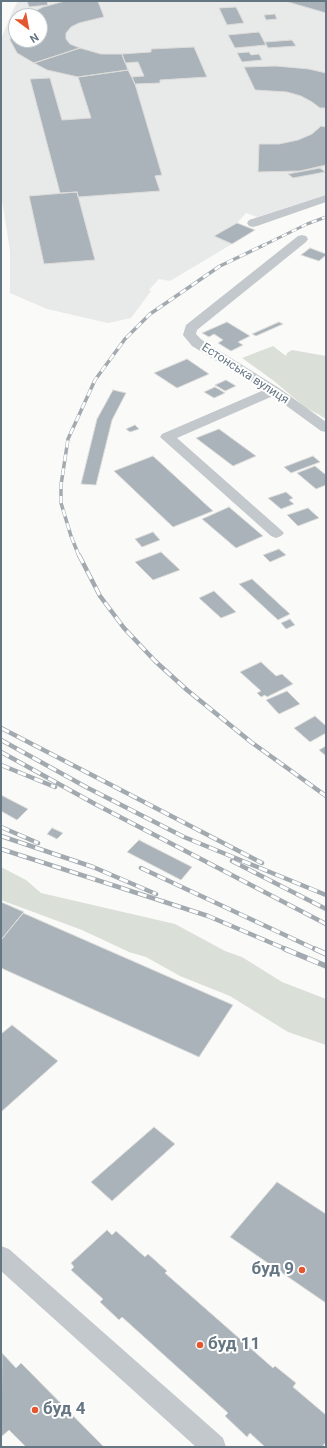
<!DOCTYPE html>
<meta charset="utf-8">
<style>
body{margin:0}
#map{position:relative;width:327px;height:1448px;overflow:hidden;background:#fafaf8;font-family:Roboto,sans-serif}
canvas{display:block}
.frame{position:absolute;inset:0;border:2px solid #657683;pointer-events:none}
.north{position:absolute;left:8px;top:8px;width:40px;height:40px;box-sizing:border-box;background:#fff;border:1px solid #c1c8cd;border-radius:50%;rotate:148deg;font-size:11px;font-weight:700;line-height:16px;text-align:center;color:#657683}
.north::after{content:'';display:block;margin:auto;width:14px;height:18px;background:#e4572e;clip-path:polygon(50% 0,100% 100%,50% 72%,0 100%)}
</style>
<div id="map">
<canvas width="327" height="1448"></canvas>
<div class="frame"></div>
<div class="north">N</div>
</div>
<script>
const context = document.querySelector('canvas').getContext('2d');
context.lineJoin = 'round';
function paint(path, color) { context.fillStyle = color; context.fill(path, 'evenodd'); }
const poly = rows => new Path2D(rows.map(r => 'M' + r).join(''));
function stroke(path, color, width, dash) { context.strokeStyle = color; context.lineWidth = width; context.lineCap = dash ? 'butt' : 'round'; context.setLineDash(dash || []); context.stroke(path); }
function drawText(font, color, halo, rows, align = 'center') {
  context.font = font + ' Roboto,sans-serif'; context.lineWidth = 4; context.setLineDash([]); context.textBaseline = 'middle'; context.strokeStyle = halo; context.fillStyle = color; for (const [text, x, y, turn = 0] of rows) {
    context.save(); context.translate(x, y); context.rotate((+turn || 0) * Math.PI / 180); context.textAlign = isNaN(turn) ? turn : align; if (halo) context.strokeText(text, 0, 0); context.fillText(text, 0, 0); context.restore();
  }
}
paint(poly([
 [18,1,326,1,326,195,257,217,246,213,237,223,214,236,232,244,170,281,159,279,149,290,151,291,131,318,108,323,47,309,10,293,10,251,1,194,1,39,12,12],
 [16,16,40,16,40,40,16,40]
]), '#e8e9e9');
paint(poly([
 [273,346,286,356,287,353,292,350,326,356,326,419,318,414,306,408,274,381,242,358],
 [1,867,26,880,41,893,175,924,225,951,242,957,282,982,326,999,326,1045,288,1032,230,996,180,976,146,957,129,952,82,930,1,900]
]), '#dadfd7');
const building = poly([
 [27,1,47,1,48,5,29,7,27,1],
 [65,1,98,1,104,17,79,23,71,27,66,33,66,39,70,44,80,48,34,63,17,53,10,40,12,28,16,24,16,40,40,40,40,16,25,16,43,7,65,1],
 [290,1,326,1,326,13,288,2,290,1],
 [236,7,244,23,227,25,219,8,236,7],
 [275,14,277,19,266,20,264,15,275,14],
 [259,32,266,45,235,48,228,35,259,32],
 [292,40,296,46,268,48,265,42,292,40],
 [194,47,207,77,160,80,160,83,135,84,132,77,144,76,138,62,125,63,122,54,151,52,151,49,194,47],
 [80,48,101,54,122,54,128,70,78,77,47,70,34,63,80,48],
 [249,52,251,55,259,54,262,60,242,62,237,53,249,52],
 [276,66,309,69,326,73,326,108,320,108,312,102,301,96,287,92,255,90,244,67,276,66],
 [128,70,135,84,162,175,155,176,160,191,78,197,77,192,60,193,30,79,50,78,62,120,91,118,78,77,128,70],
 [321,126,326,127,326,165,300,171,258,172,259,144,279,144,298,140,312,134,321,126],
 [320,168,325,172,293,178,288,174,320,168],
 [77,192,95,260,44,264,29,196,77,192],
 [237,223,255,230,232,244,214,236,237,223],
 [310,248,326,254,326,255,319,261,301,255,310,248],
 [227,322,250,336,238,342,243,345,231,351,218,343,223,340,214,334,209,337,202,333,227,322],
 [279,322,283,324,256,336,252,334,279,322],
 [187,359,209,374,177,388,154,373,187,359],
 [226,380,236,386,225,391,215,385,226,380],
 [215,387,225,393,214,398,204,392,215,387],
 [113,390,126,393,112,420,96,485,81,484,97,419,113,390],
 [135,425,139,429,130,432,126,429,135,425],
 [219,429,256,456,233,466,196,438,219,429],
 [153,456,213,511,173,527,114,471,153,456],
 [313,456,320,462,291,473,284,467,313,456],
 [315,466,326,475,326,485,316,489,297,473,315,466],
 [286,492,293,498,289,500,294,504,281,509,268,498,286,492],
 [229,507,263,536,236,548,202,519,229,507],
 [308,508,319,518,298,526,287,515,308,508],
 [153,532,160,540,142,547,135,539,153,532],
 [279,549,286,555,270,562,263,555,279,549],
 [161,552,180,570,153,580,135,562,161,552],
 [252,579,290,614,278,620,239,584,252,579],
 [214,591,236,612,221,618,199,598,214,591],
 [290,619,295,625,286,629,281,623,290,619],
 [261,662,276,676,282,674,293,684,267,697,265,695,261,697,257,693,261,691,240,672,261,662],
 [287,691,300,704,279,714,266,700,287,691],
 [315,716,326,726,326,733,310,742,294,728,315,716],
 [326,746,326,756,319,750,326,746],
 [1,795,28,809,17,820,1,811,1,795],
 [52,828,63,833,57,839,47,834,52,828],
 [139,840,192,867,181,880,127,852,139,840],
 [1,902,24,912,1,940,1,902],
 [23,913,233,1005,199,1057,1,968,1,940,23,913],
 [12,1025,58,1061,1,1112,1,1034,12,1025],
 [154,1127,175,1144,112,1201,91,1182,154,1127],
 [277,1182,326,1214,326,1303,230,1237,277,1182],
 [107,1230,112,1235,116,1231,145,1257,148,1254,167,1271,165,1273,273,1368,275,1366,296,1383,293,1387,326,1415,326,1442,322,1447,265,1447,250,1433,247,1437,225,1416,228,1413,122,1317,119,1320,100,1302,103,1299,71,1270,74,1267,71,1263,107,1230],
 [2,1353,16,1368,21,1363,104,1447,26,1447,9,1430,1,1437,2,1353]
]);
paint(building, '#aab3b9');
stroke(building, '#dcdcda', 1);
paint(poly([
 [326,195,326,202,257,226,253,227,249,226,247,223,249,220,326,195],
 [302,235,306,236,308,239,306,242,197,330,196,334,202,340,279,388,326,422,326,432,321,431,273,396,177,438,281,530,284,533,281,536,276,538,271,536,160,437,162,434,264,390,192,346,183,335,186,325,298,236,302,235],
 [1,1246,9,1249,223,1438,226,1447,196,1447,1,1271,1,1246]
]), '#c3c8cc');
const railFar3 = poly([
 [262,246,307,224,326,217]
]);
const railFar2 = poly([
 [79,556,71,536,61,503,61,485,68,439,95,380,125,339,150,314,220,266,264,245]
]);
const railFar1 = poly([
 [79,555,100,596,124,628,155,661,187,690,251,742,326,796],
 [1,728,262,863],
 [1,740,86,787,184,837,326,895],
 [1,752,95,804,326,924],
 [1,765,55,787],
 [1,827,38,843],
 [1,836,93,867,156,894],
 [1,849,208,916,288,950],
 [232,861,326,909],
 [141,868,317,950]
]);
const rail = poly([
 [285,949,326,966],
 [315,949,326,954]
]);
stroke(railFar3, '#a2aab0', 3);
stroke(railFar2, '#a2aab0', 3.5);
stroke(railFar1, '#a2aab0', 4.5);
stroke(rail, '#a2aab0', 5.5);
stroke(railFar3, '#fff', 2, [5.5]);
stroke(railFar2, '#fff', 2.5, [7]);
stroke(railFar1, '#fff', 3, [9]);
stroke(rail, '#fff', 4, [12]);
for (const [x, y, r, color] of [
 [302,1270,4,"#e4572e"],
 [200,1345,4,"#e4572e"],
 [35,1410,4,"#e4572e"]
]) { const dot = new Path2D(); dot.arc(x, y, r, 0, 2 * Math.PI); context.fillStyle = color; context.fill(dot); stroke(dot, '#fff', 1.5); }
drawText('12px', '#657683', '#fff', [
 ["Естонська вулиця",245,374,33]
]);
drawText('bold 17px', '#657683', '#fff', [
 ["буд 9",294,1270,"right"],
 ["буд 11",208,1345],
 ["буд 4",43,1410]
], 'left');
</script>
